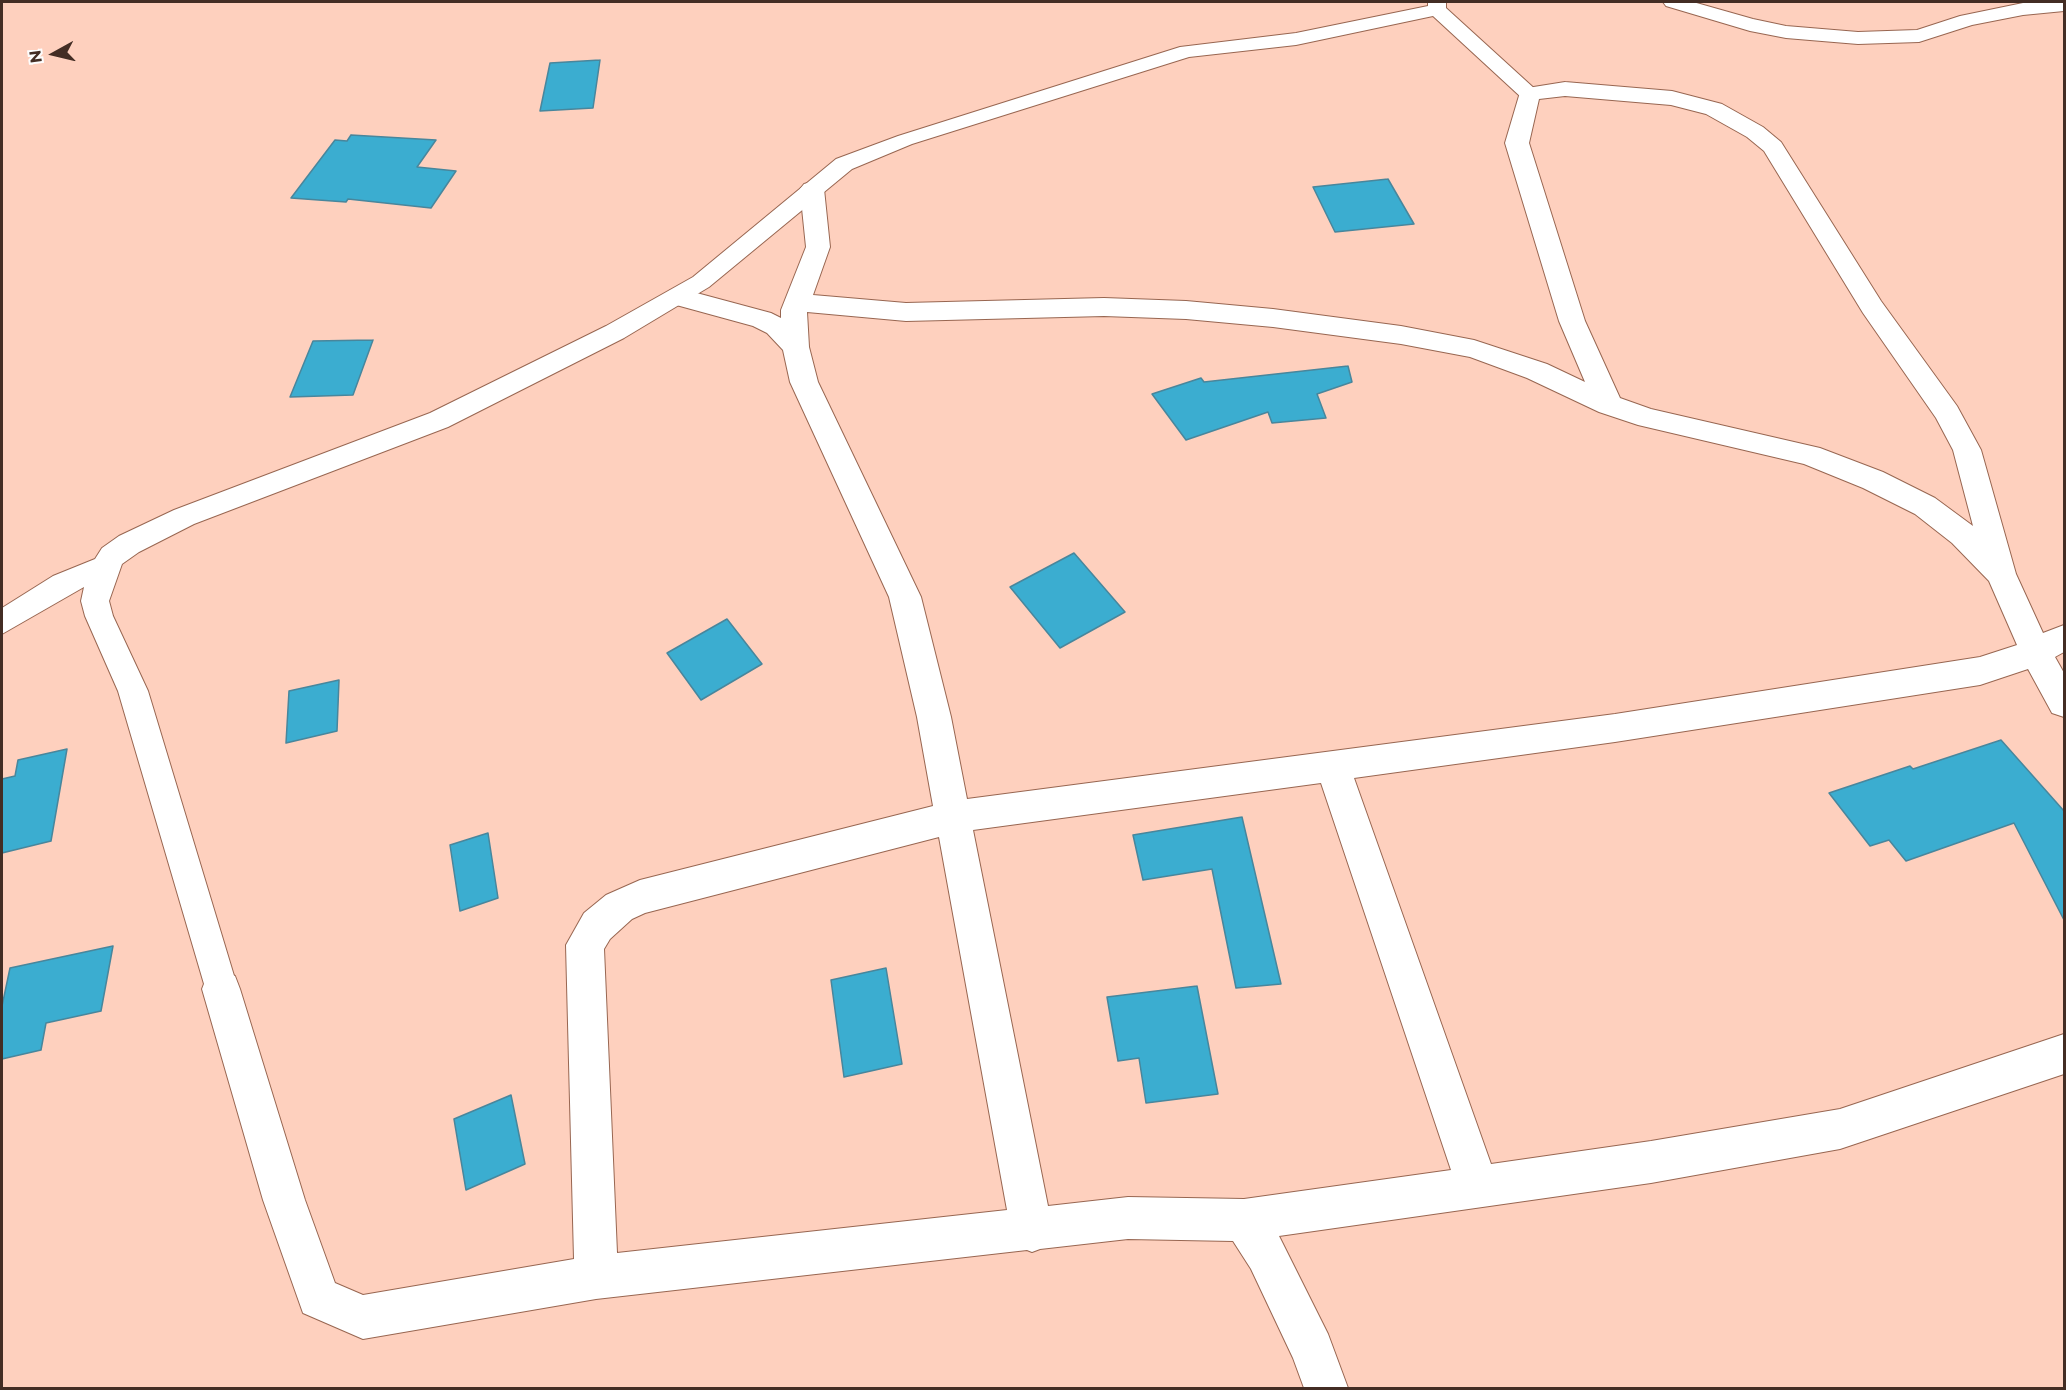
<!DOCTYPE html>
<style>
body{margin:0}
#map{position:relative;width:2066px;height:1390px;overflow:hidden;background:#fed0be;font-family:Montserrat,sans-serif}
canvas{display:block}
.frame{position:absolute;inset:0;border:3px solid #432d24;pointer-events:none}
.north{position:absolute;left:24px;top:24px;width:60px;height:60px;-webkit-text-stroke:4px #fdfdfd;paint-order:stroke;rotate:262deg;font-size:16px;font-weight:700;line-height:24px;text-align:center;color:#432d24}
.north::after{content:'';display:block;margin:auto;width:21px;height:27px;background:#432d24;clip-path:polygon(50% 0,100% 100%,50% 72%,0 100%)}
</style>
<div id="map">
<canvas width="2066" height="1390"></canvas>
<div class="frame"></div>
<div class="north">N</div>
</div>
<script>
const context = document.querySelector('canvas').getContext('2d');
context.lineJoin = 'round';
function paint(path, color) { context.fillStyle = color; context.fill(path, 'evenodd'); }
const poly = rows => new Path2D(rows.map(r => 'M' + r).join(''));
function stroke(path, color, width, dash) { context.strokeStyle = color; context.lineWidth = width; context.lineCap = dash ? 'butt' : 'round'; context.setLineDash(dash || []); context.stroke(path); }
const building = poly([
 [600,60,593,108,540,111,550,63,600,60],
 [351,135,436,140,417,167,456,171,431,208,348,199,346,202,291,198,335,140,347,141,351,135],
 [1388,179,1414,224,1335,232,1313,187,1388,179],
 [373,340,353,395,290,397,313,341,373,340],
 [1348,366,1352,382,1317,394,1326,418,1272,423,1268,412,1186,440,1152,394,1201,378,1204,382,1348,366],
 [1074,553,1125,612,1060,648,1010,587,1074,553],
 [727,619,762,664,701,700,667,653,727,619],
 [339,680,337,731,286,743,289,691,339,680],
 [2001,740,2064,811,2064,920,2014,823,1906,861,1889,840,1870,846,1829,793,1910,766,1913,769,2001,740],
 [67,749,51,841,2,853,2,779,15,776,18,760,67,749],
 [1242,817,1281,984,1236,988,1212,869,1143,880,1133,835,1242,817],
 [488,833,498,898,460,911,450,845,488,833],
 [113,946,101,1011,46,1023,41,1050,2,1059,2,1006,10,968,113,946],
 [886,968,902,1064,844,1077,831,980,886,968],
 [1197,986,1218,1094,1146,1103,1139,1058,1118,1061,1107,997,1197,986],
 [511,1095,525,1164,466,1190,454,1119,511,1095]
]);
paint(building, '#3badd0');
stroke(building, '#48869c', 1.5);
const lane = poly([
 [1428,2,1446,2,1446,8,1536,90,1539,94,1536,98,1522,98,1433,16,1296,45,1189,57,912,144,852,169,709,287,624,338,448,427,194,524,139,552,122,564,109,601,113,616,148,691,238,989,233,1001,221,1006,209,1001,118,691,85,616,81,601,84,587,2,634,2,608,53,576,95,559,102,548,119,536,174,510,430,413,606,326,693,277,836,159,898,136,1180,47,1296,33,1428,6,1428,2]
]);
const street = poly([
 [1663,2,1693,2,1753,19,1786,26,1858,32,1917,30,1960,16,2023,3,2064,2,2064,11,2023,15,1972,25,1919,42,1858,44,1786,38,1750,31,1666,6,1663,2],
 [1565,82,1672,91,1722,104,1763,127,1781,142,1881,301,1957,406,1981,450,2016,574,2043,633,2064,625,2064,652,2055,657,2064,673,2064,717,2052,713,2028,669,1980,685,1615,742,1354,778,1491,1164,1651,1141,1840,1109,2064,1034,2064,1074,1840,1149,1651,1183,1279,1236,1328,1334,1348,1388,1304,1388,1293,1358,1251,1269,1233,1241,1128,1239,1040,1249,1032,1252,1027,1250,596,1299,363,1339,303,1313,263,1200,202,989,207,976,221,970,235,976,240,989,305,1200,335,1283,363,1295,574,1259,566,945,584,913,606,895,640,880,933,806,917,717,889,597,790,382,783,350,767,333,753,326,669,303,665,297,669,291,678,288,771,313,781,318,781,310,806,247,800,189,804,184,812,182,820,184,824,189,830,247,813,295,906,303,1104,298,1186,301,1273,309,1401,326,1474,340,1547,364,1585,382,1559,321,1505,143,1521,89,1565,82],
 [1565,96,1671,105,1706,114,1747,137,1764,151,1863,313,1936,418,1953,450,1973,526,1935,498,1883,472,1820,448,1651,409,1620,398,1585,321,1529,143,1539,99,1565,96],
 [807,312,906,321,1104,316,1186,319,1273,327,1401,344,1470,357,1527,378,1599,412,1638,425,1804,464,1863,488,1915,514,1952,543,1989,581,2017,645,1980,657,1615,714,967,799,951,717,921,597,818,382,809,347,807,312],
 [1321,783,1451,1170,1244,1199,1128,1197,1048,1206,973,830,1321,783],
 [939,837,1007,1210,617,1253,604,949,610,939,632,919,645,913,939,837]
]);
stroke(lane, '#986651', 2);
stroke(street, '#986651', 2);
paint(lane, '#fff');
paint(street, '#fff');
</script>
